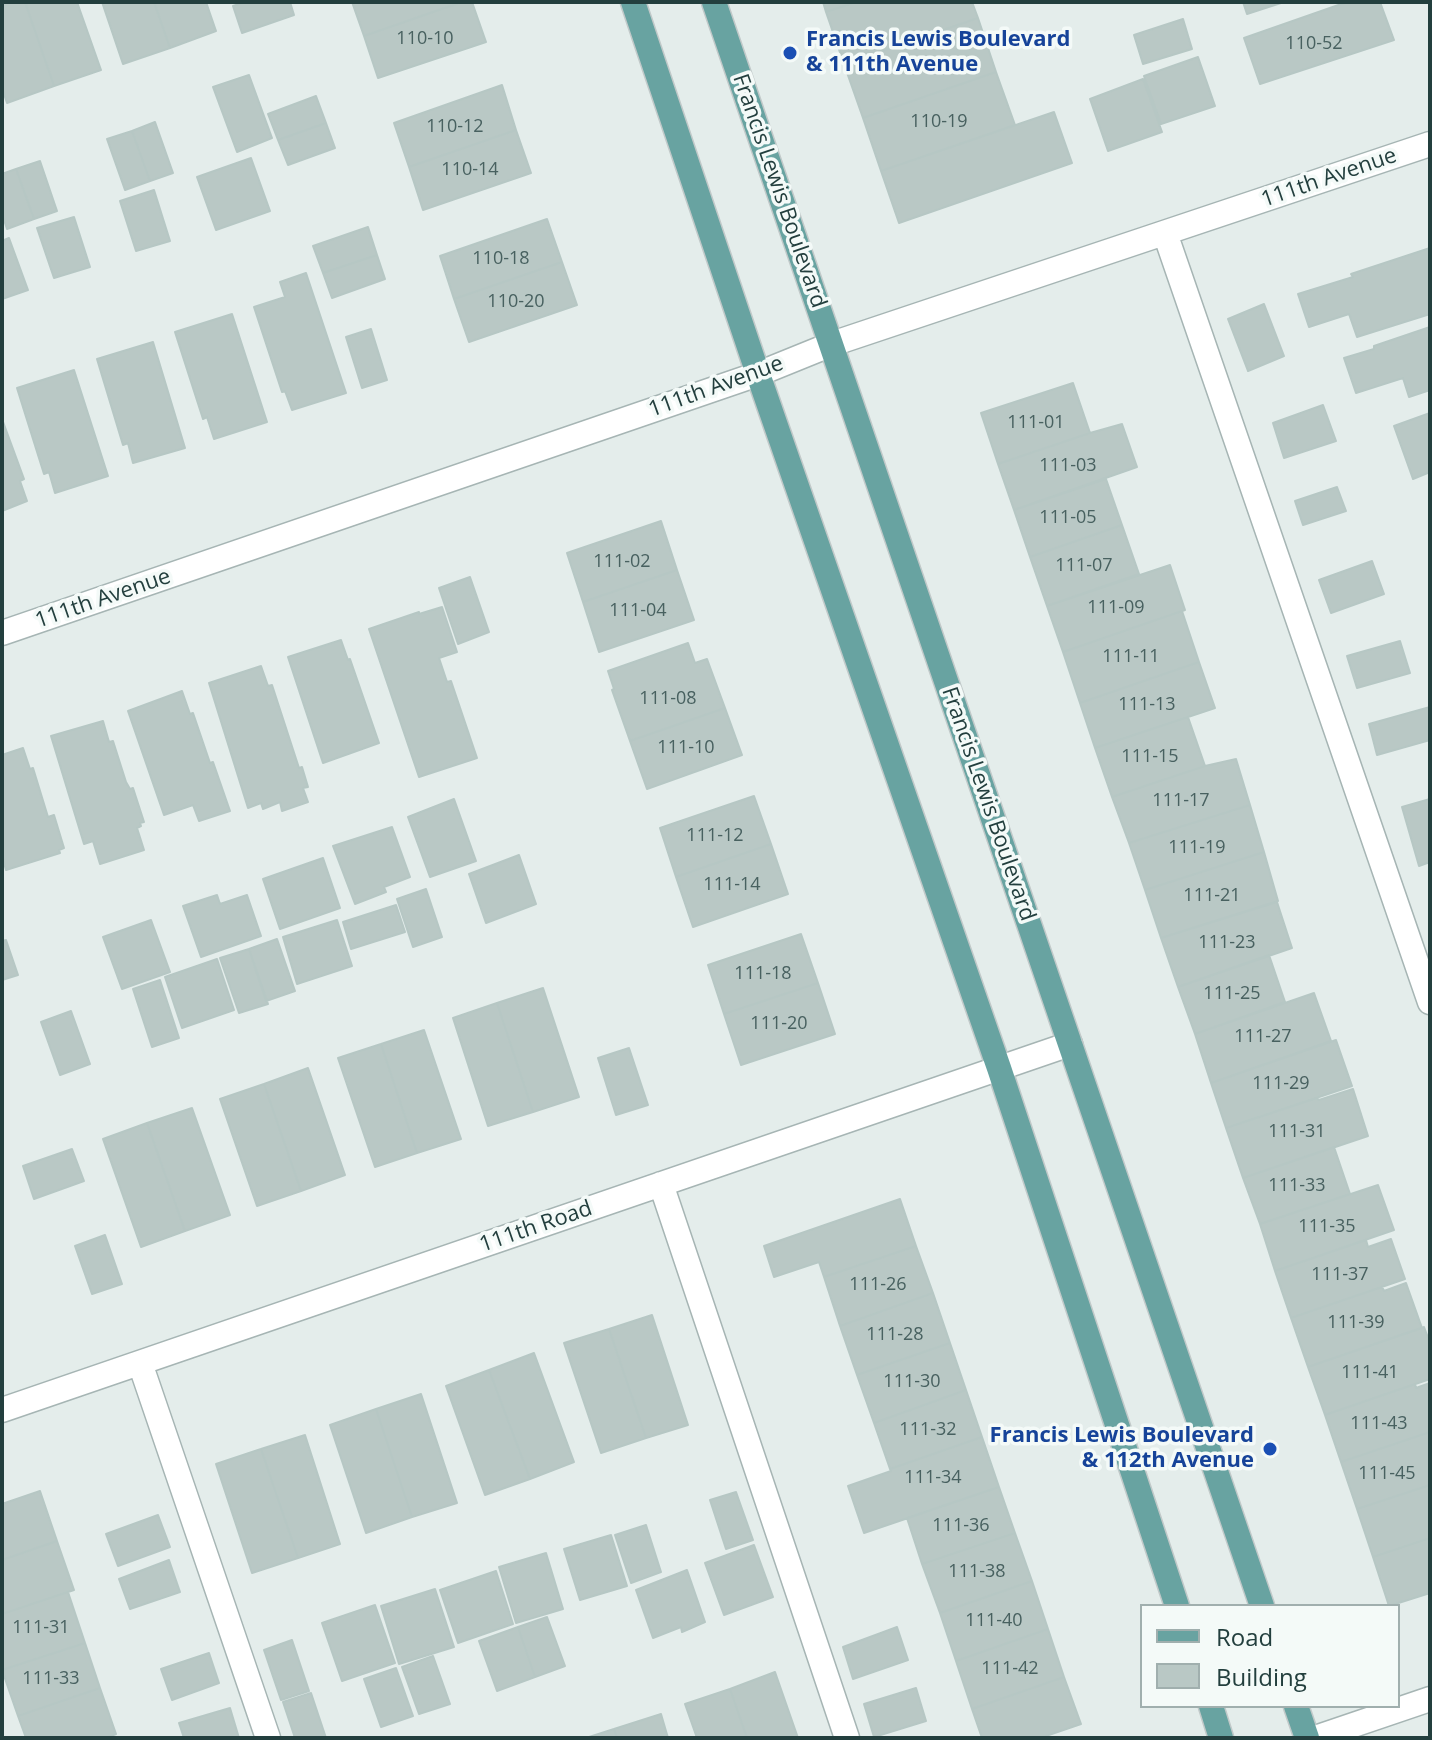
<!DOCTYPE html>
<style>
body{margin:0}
#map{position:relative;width:1432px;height:1740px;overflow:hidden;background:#e4edeb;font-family:"Open Sans",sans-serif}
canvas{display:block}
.frame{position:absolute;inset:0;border:4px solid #233f3e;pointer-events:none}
.legend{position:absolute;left:1140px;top:1604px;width:260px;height:104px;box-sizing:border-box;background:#f4faf8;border:2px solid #a0afae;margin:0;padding:10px 14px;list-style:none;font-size:24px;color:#233f3e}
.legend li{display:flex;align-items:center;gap:16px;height:40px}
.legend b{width:40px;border:2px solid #a0afae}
</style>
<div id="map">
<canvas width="1432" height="1740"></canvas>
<div class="frame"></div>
<ul class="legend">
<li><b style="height:10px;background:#68a3a1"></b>Road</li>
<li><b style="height:22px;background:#b9c8c5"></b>Building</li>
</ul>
</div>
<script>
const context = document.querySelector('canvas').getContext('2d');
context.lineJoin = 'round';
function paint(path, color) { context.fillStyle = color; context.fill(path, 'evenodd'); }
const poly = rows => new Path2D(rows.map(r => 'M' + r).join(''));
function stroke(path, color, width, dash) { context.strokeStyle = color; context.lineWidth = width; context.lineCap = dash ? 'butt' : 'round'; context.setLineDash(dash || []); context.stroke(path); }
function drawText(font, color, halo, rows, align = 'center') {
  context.font = font + ' "Open Sans",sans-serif'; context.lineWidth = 7; context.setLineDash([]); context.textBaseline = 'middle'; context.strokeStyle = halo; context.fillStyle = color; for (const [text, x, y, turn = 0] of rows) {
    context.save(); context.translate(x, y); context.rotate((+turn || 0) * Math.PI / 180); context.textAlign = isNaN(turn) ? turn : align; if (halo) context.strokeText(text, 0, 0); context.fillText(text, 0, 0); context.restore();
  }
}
const building = poly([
 [2,2,25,2,54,86,7,103,2,88,2,2],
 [25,2,77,2,101,70,54,86,25,2],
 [102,2,154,2,170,48,123,64,102,2],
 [154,2,206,2,216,31,170,48,154,2],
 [245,2,290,2,294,15,242,33,233,6,245,2],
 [352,2,462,2,364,36,352,2],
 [462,2,472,2,486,42,378,78,364,36,462,2],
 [823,2,856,2,826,12,823,2],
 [856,2,972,2,978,18,844,64,826,12,856,2],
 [1243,2,1284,2,1247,14,1243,2],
 [1347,2,1380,2,1394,40,1260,84,1244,38,1347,2],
 [978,18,996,72,863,118,844,64,978,18],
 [1183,19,1192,49,1143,64,1134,35,1183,19],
 [1198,57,1215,106,1161,124,1144,76,1198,57],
 [996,72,1015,125,881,171,863,118,996,72],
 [249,75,272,138,237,152,213,87,249,75],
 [1143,79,1162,132,1108,151,1090,99,1143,79],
 [502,85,516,130,409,167,394,123,502,85],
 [316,96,326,123,278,140,268,114,316,96],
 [1054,112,1072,163,899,223,881,171,1054,112],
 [155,122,173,173,150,181,132,131,155,122],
 [326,123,335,148,288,165,278,140,326,123],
 [516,130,531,173,423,210,409,167,516,130],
 [132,131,150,181,125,190,107,139,132,131],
 [251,158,270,211,216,230,197,177,251,158],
 [40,161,57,211,34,219,16,169,40,161],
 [16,169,34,219,7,229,2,214,2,174,16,169],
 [154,190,170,241,136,251,120,201,154,190],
 [74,217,90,267,54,278,37,228,74,217],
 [547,219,562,262,454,299,440,256,547,219],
 [368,227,377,255,323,273,313,246,368,227],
 [9,238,28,290,2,299,2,241,9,238],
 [1430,248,1430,314,1357,337,1349,314,1309,327,1298,294,1353,277,1351,274,1430,248],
 [377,255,385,279,332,298,323,273,377,255],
 [562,262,577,305,469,342,454,299,562,262],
 [306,273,346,393,292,410,285,391,282,392,254,307,285,297,280,282,306,273],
 [1264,304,1284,356,1248,371,1228,319,1264,304],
 [232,314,267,422,214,439,207,417,203,419,175,332,232,314],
 [1430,327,1430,390,1409,397,1403,378,1356,393,1344,358,1374,349,1374,346,1430,327],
 [371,329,387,380,362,388,346,337,371,329],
 [153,342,185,448,133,463,128,443,123,445,97,359,153,342],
 [74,370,108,476,55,493,49,472,44,474,17,388,74,370],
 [1073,383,1090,433,998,464,981,413,1073,383],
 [1323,405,1336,441,1284,458,1273,423,1323,405],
 [1430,413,1430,472,1413,479,1394,426,1430,413],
 [2,419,24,479,20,481,27,501,2,511,2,419],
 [1122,424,1137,467,1014,510,998,464,1090,433,1122,424],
 [1106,479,1122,525,1030,557,1014,510,1106,479],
 [1337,487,1346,511,1303,525,1295,501,1337,487],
 [661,521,677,570,583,602,567,553,661,521],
 [1122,525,1139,574,1047,606,1030,557,1122,525],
 [1372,561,1384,594,1331,613,1319,580,1372,561],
 [1170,565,1185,610,1063,652,1047,606,1170,565],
 [677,570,694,620,599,652,583,602,677,570],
 [470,577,489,632,458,644,439,588,470,577],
 [442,607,457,652,439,658,447,682,451,681,477,758,419,777,369,629,419,612,419,614,442,607],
 [1182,611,1199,662,1080,703,1063,652,1182,611],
 [341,640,348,660,350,659,379,743,323,763,288,657,341,640],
 [1400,641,1410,673,1357,688,1347,656,1400,641],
 [688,643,695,663,707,659,725,708,630,741,612,690,614,689,608,671,688,643],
 [1199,662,1215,708,1095,748,1080,703,1199,662],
 [261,666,268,686,272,685,299,768,302,767,308,787,303,788,308,802,282,811,280,802,263,809,261,803,248,808,209,683,261,666],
 [182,691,190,714,193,713,210,763,213,762,230,811,199,821,193,805,164,815,128,711,182,691],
 [1430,707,1430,740,1377,755,1369,724,1430,707],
 [725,708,742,755,647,789,630,741,725,708],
 [1188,717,1205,766,1112,797,1095,748,1188,717],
 [103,721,109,742,113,741,126,782,130,789,133,788,144,822,140,823,141,826,137,828,144,850,100,864,93,841,84,844,51,736,103,721],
 [23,748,30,769,33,768,48,817,54,815,64,848,59,850,60,853,6,870,2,856,2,755,23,748],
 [1236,759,1250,805,1129,843,1112,797,1205,766,1236,759],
 [754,796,771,844,676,877,660,828,754,796],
 [454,799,476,861,430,877,408,817,454,799],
 [1430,799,1430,862,1419,866,1402,807,1430,799],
 [1250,805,1264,852,1145,890,1129,843,1250,805],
 [392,827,410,877,384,887,386,892,355,904,333,846,392,827],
 [771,844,788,894,693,927,676,877,771,844],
 [1264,852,1278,901,1161,938,1145,890,1264,852],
 [519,855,536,904,486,923,469,874,519,855],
 [323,858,340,908,280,929,263,879,323,858],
 [426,889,442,937,413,947,397,899,426,889],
 [217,895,220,904,247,895,261,936,201,957,183,906,217,895],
 [1277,902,1292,948,1178,987,1161,938,1277,902],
 [396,905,405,932,351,949,343,922,396,905],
 [151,920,170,972,122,989,103,937,151,920],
 [337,920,352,966,297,984,283,937,337,920],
 [801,934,818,983,724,1014,708,965,801,934],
 [277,939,295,991,266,1001,249,949,277,939],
 [6,940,18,975,2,980,2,941,6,940],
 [249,949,268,1004,239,1013,220,958,249,949],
 [1269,955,1285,1002,1195,1034,1178,987,1269,955],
 [217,959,234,1010,182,1028,165,977,217,959],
 [160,980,179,1038,152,1047,133,989,160,980],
 [818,983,835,1034,741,1065,724,1014,818,983],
 [543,988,579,1097,533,1112,497,1003,543,988],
 [1314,993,1331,1041,1211,1083,1195,1034,1314,993],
 [497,1003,533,1112,488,1126,453,1018,497,1003],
 [71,1011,90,1064,60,1075,41,1022,71,1011],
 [424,1030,461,1139,417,1153,381,1044,424,1030],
 [1336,1040,1352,1086,1226,1128,1211,1083,1336,1040],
 [381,1044,417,1153,375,1167,338,1058,381,1044],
 [629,1048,648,1105,616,1115,598,1058,629,1048],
 [308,1068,345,1175,301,1191,264,1084,308,1068],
 [264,1084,301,1191,257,1206,220,1099,264,1084],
 [1353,1089,1368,1136,1243,1178,1226,1128,1317,1098,1319,1100,1353,1089],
 [192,1108,230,1215,185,1231,147,1123,192,1108],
 [147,1123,185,1231,141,1247,103,1139,147,1123],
 [1334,1147,1350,1194,1260,1224,1243,1178,1334,1147],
 [72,1149,84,1181,34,1199,23,1166,72,1149],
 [1378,1185,1394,1230,1275,1271,1260,1224,1378,1185],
 [900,1199,916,1246,824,1277,819,1262,774,1277,764,1246,900,1199],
 [105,1235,122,1284,92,1294,75,1246,105,1235],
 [1391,1239,1405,1279,1291,1318,1275,1271,1366,1240,1368,1247,1391,1239],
 [916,1246,933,1293,840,1326,824,1277,916,1246],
 [1406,1283,1422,1328,1308,1367,1291,1318,1382,1287,1384,1291,1406,1283],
 [933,1293,950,1343,857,1375,840,1326,933,1293],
 [652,1315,688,1425,646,1438,609,1329,652,1315],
 [1424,1327,1430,1343,1430,1379,1325,1415,1308,1367,1424,1327],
 [609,1329,646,1438,601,1453,564,1343,609,1329],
 [950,1343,966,1390,874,1423,857,1375,950,1343],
 [534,1353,574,1462,530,1479,489,1370,534,1353],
 [489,1370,530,1479,485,1495,446,1386,489,1370],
 [1430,1383,1430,1432,1341,1462,1325,1415,1415,1384,1416,1388,1430,1383],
 [966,1390,982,1437,890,1469,874,1423,966,1390],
 [421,1394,457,1503,412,1517,376,1409,421,1394],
 [376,1409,412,1517,366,1533,330,1425,376,1409],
 [1430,1432,1430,1485,1357,1509,1341,1462,1430,1432],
 [305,1435,340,1544,298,1558,261,1449,305,1435],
 [982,1437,999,1487,864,1533,848,1486,891,1471,890,1469,982,1437],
 [261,1449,298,1558,252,1573,216,1464,261,1449],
 [1430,1485,1430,1538,1373,1557,1357,1509,1430,1485],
 [999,1487,1015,1533,922,1564,907,1518,999,1487],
 [40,1491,57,1541,2,1560,2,1504,40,1491],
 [736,1492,753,1540,726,1549,710,1500,736,1492],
 [158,1515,170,1547,118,1566,106,1534,158,1515],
 [646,1525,661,1572,631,1583,615,1535,646,1525],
 [1015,1533,1032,1581,940,1613,922,1564,1015,1533],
 [611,1535,627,1586,580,1600,564,1549,611,1535],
 [1430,1538,1430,1593,1389,1606,1373,1557,1430,1538],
 [57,1541,74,1590,2,1614,2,1560,57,1541],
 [754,1545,773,1597,724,1615,705,1563,754,1545],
 [546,1553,563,1609,516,1623,499,1567,546,1553],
 [169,1560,180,1592,130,1609,119,1579,169,1560],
 [687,1570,705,1622,682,1632,681,1627,653,1638,636,1590,687,1570],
 [496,1571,513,1624,458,1643,440,1590,496,1571],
 [1032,1581,1048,1629,956,1661,940,1613,1032,1581],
 [435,1589,454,1647,399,1664,381,1606,435,1589],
 [68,1592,85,1643,2,1670,2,1614,68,1592],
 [375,1605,395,1663,342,1681,322,1623,375,1605],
 [547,1617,565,1666,535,1677,518,1627,547,1617],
 [518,1627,535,1677,497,1691,479,1641,518,1627],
 [897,1627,908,1660,853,1679,843,1647,897,1627],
 [1048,1629,1064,1677,972,1709,956,1661,1048,1629],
 [292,1640,309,1691,281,1700,264,1650,292,1640],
 [85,1643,100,1688,18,1716,2,1670,85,1643],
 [209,1653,219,1683,172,1700,161,1669,209,1653],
 [433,1656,450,1704,419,1714,402,1667,433,1656],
 [396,1668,413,1716,381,1727,364,1679,396,1668],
 [775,1672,798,1738,747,1738,730,1689,775,1672],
 [1064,1677,1081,1724,1040,1738,982,1738,972,1709,1064,1677],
 [100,1688,116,1734,106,1738,26,1738,18,1716,100,1688],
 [916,1688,926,1721,874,1737,864,1704,916,1688],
 [730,1689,747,1738,697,1738,685,1704,730,1689],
 [311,1693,326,1738,295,1738,283,1702,311,1693],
 [230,1708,239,1738,184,1738,179,1723,230,1708],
 [661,1714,668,1738,617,1738,614,1729,661,1714],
 [614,1729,617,1738,586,1738,614,1729]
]);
paint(building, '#b9c8c5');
stroke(building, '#b6c7c4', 2);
const minor = poly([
 [1165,233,1430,1002],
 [2,633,758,374,832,344,1430,144],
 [661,1184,847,1738],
 [140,1363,268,1738],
 [2,1410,1070,1044],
 [1315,1738,1430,1699]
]);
const major = poly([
 [633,2,758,374,999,1068,1177,1606],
 [714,2,1262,1606],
 [1211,1706,1221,1738],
 [1296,1706,1307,1738]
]);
stroke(minor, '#a6b5b4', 27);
stroke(major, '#c1c9c9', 27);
stroke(minor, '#fff', 24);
stroke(major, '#68a3a1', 24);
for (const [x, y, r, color] of [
 [790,53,8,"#1a4fb4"],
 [1270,1449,8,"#1a4fb4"]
]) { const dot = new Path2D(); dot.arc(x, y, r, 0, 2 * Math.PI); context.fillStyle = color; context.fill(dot); stroke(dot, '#f4faf8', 3); }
drawText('18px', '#486160', null, [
 ["110-10",425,39],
 ["110-52",1314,44],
 ["110-19",939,122],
 ["110-12",455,127],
 ["110-14",470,170],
 ["110-18",501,259],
 ["110-20",516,302],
 ["111-01",1036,423],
 ["111-03",1068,466],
 ["111-05",1068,518],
 ["111-02",622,562],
 ["111-07",1084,566],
 ["111-09",1116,608],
 ["111-04",638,611],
 ["111-11",1131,657],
 ["111-08",668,699],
 ["111-13",1147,705],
 ["111-10",686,748],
 ["111-15",1150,757],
 ["111-17",1181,801],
 ["111-12",715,836],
 ["111-19",1197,848],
 ["111-14",732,885],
 ["111-21",1212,896],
 ["111-23",1227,943],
 ["111-18",763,974],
 ["111-25",1232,994],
 ["111-20",779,1024],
 ["111-27",1263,1037],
 ["111-29",1281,1084],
 ["111-31",1297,1132],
 ["111-33",1297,1186],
 ["111-35",1327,1227],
 ["111-37",1340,1275],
 ["111-26",878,1285],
 ["111-39",1356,1323],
 ["111-28",895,1335],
 ["111-41",1370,1373],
 ["111-30",912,1382],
 ["111-43",1379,1424],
 ["111-32",928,1430],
 ["111-45",1387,1474],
 ["111-34",933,1478],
 ["111-36",961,1526],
 ["111-38",977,1572],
 ["111-40",994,1621],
 ["111-31",41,1628],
 ["111-42",1010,1669],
 ["111-33",51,1679]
]);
drawText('bold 22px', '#164399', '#f4faf8', [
 ["Francis Lewis Boulevard",806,40],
 ["& 111th Avenue",806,65],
 ["Francis Lewis Boulevard",1254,1436,"right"],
 ["& 112th Avenue",1254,1461,"right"]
], 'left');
drawText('22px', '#233f3e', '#f4faf8', [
 ["111th Avenue",1329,178,-19],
 ["Francis Lewis Boulevard",779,191,71],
 ["111th Avenue",716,387,-20],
 ["111th Avenue",103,599,-19],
 ["Francis Lewis Boulevard",988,804,71],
 ["111th Road",536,1227,-19]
]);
</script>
